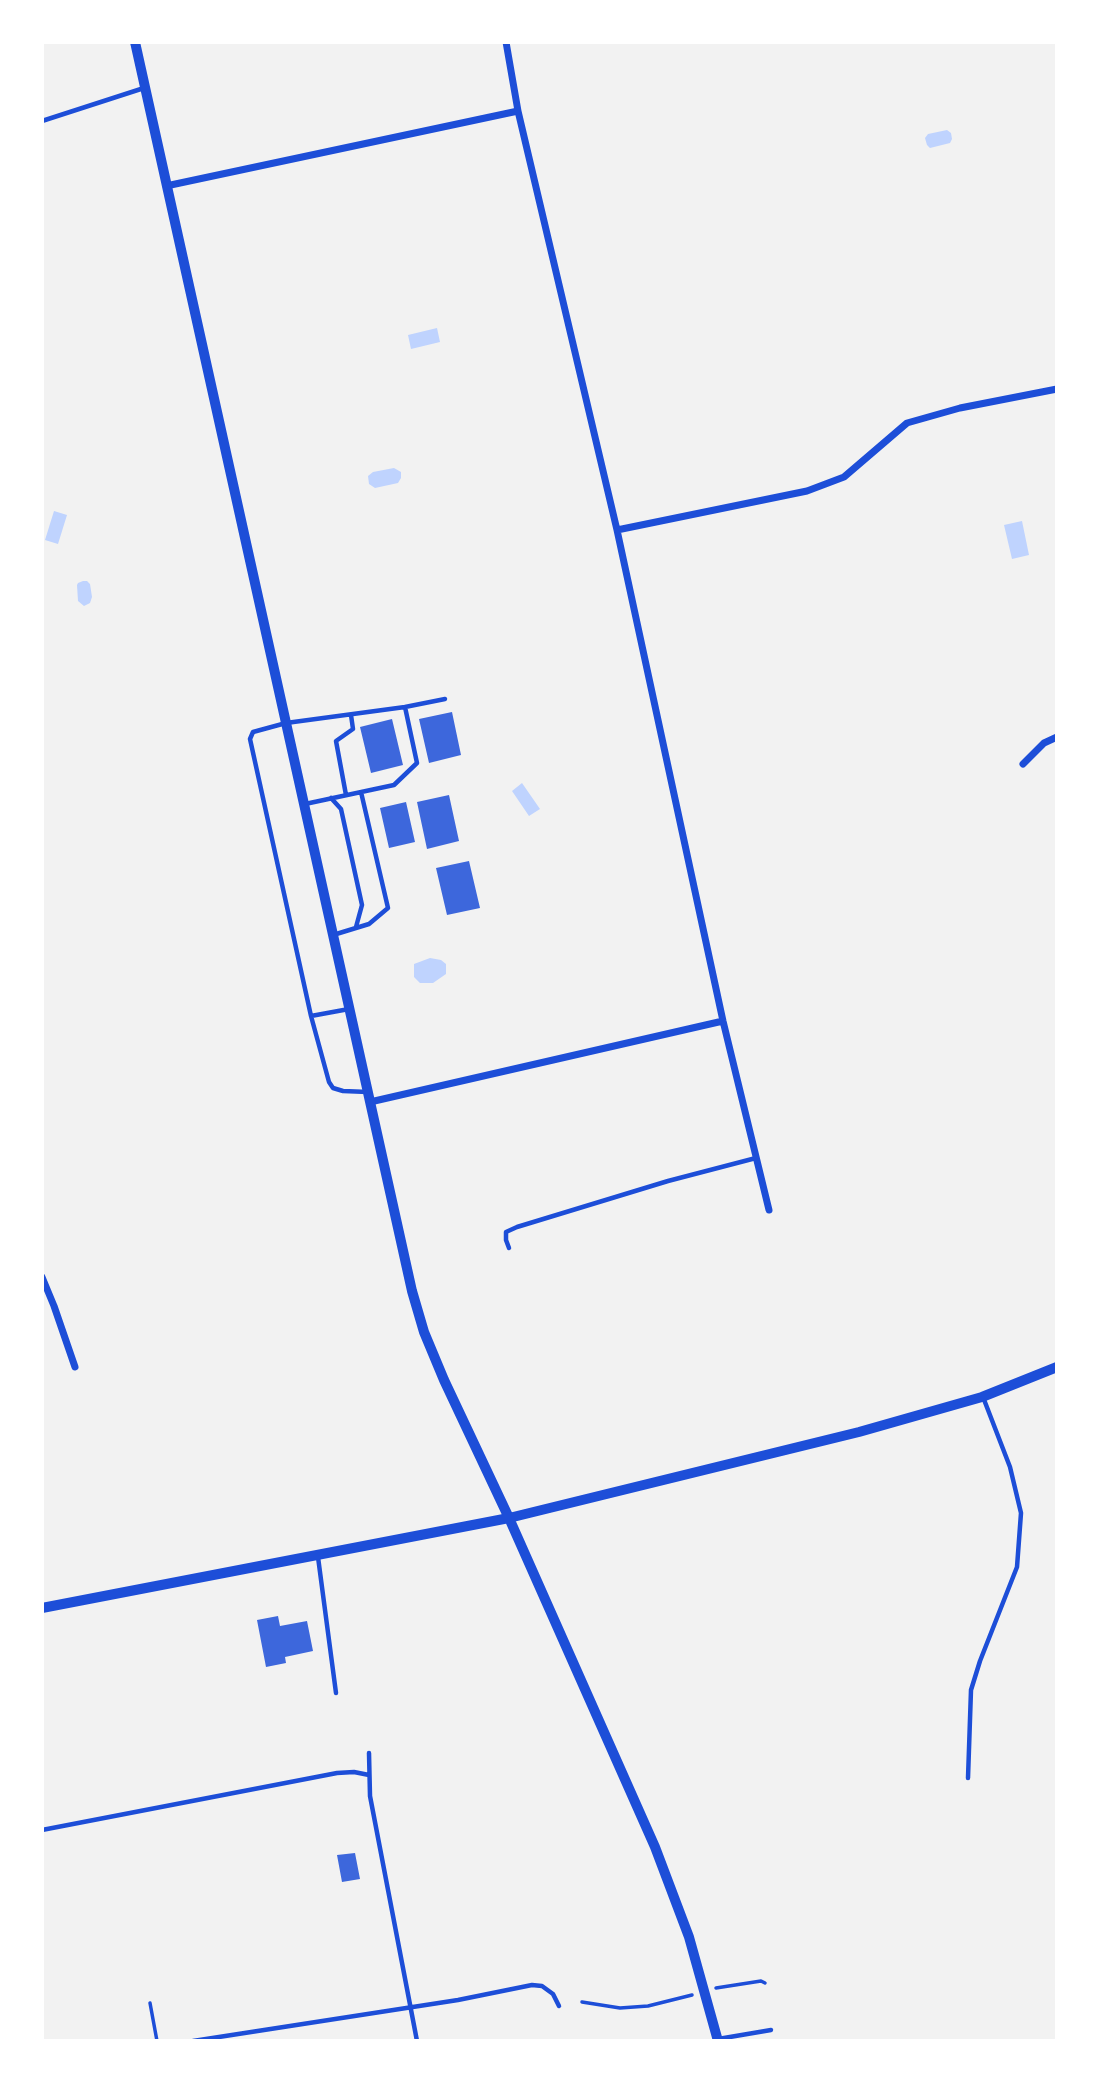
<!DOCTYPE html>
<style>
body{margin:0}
#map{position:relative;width:1099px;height:2083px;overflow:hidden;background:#f2f2f2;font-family:"Sofia Sans Condensed",sans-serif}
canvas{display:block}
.frame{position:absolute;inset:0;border:44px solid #fff;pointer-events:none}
</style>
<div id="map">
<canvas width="1099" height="2083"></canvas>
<div class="frame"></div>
</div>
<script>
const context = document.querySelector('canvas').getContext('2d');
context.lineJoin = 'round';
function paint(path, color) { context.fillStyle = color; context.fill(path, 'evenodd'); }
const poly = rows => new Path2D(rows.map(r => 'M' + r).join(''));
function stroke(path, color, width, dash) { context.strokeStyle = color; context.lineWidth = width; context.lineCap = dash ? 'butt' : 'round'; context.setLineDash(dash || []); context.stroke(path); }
paint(poly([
 [947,130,951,133,952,139,950,143,930,148,927,145,925,138,928,134],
 [437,328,440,342,411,349,408,335],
 [394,468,401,472,401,478,398,483,375,488,369,484,368,476,373,472],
 [54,511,67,515,58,544,45,540],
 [1022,521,1029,555,1012,559,1004,525],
 [83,581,87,581,90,584,92,597,90,603,84,606,78,601,77,585,78,583],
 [522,783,540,809,529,816,512,791],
 [430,958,441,960,446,964,446,974,433,983,420,983,414,977,414,964]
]), '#bfd3fe');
paint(poly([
 [452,712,461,755,429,763,419,719],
 [392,719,403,765,371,773,360,727],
 [449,795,459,841,427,849,417,802],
 [406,802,415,842,389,848,380,808],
 [469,861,480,908,447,915,436,868],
 [278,1616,280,1626,307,1621,313,1651,285,1657,286,1663,266,1667,257,1620],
 [355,1853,360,1879,342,1882,337,1855]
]), '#3d67dc');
stroke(poly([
 [716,1988,761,1981,765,1983],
 [582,2002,620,2008,648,2006,692,1995],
 [150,2003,157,2041]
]), '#1d4ed8', 3.5);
stroke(poly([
 [42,121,144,88],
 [346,795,336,741,353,729,351,715],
 [331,798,341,809,362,905,356,927],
 [305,804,394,785,417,763,405,707],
 [333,935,369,924,388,908,361,792],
 [349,1009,311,1016,329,1082,333,1088,343,1091,368,1092],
 [311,1016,250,739,253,732,286,723,405,707,445,699],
 [509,1248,506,1240,506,1232,517,1227,668,1181,756,1158],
 [318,1557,336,1693],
 [369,1753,370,1796,417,2041],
 [968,1778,971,1690,980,1661,1017,1567,1021,1513,1010,1467,983,1397],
 [42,1830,337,1773,354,1772,369,1775],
 [718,2039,771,2030],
 [193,2041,458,2000,532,1985,542,1986,553,1994,559,2006]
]), '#1d4ed8', 4.5);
stroke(poly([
 [506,42,518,111,617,530,723,1021,769,1210],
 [166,186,518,111],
 [617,530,807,491,844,477,907,423,960,408,1057,389],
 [1023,764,1044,743,1057,737],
 [370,1102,723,1021],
 [42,1277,54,1306,75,1367]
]), '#1d4ed8', 7);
stroke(poly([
 [135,42,412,1291,424,1332,444,1380,509,1518,655,1847,689,1937,718,2041],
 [42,1608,509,1518,859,1432,982,1397,1057,1367]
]), '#1d4ed8', 10);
</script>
